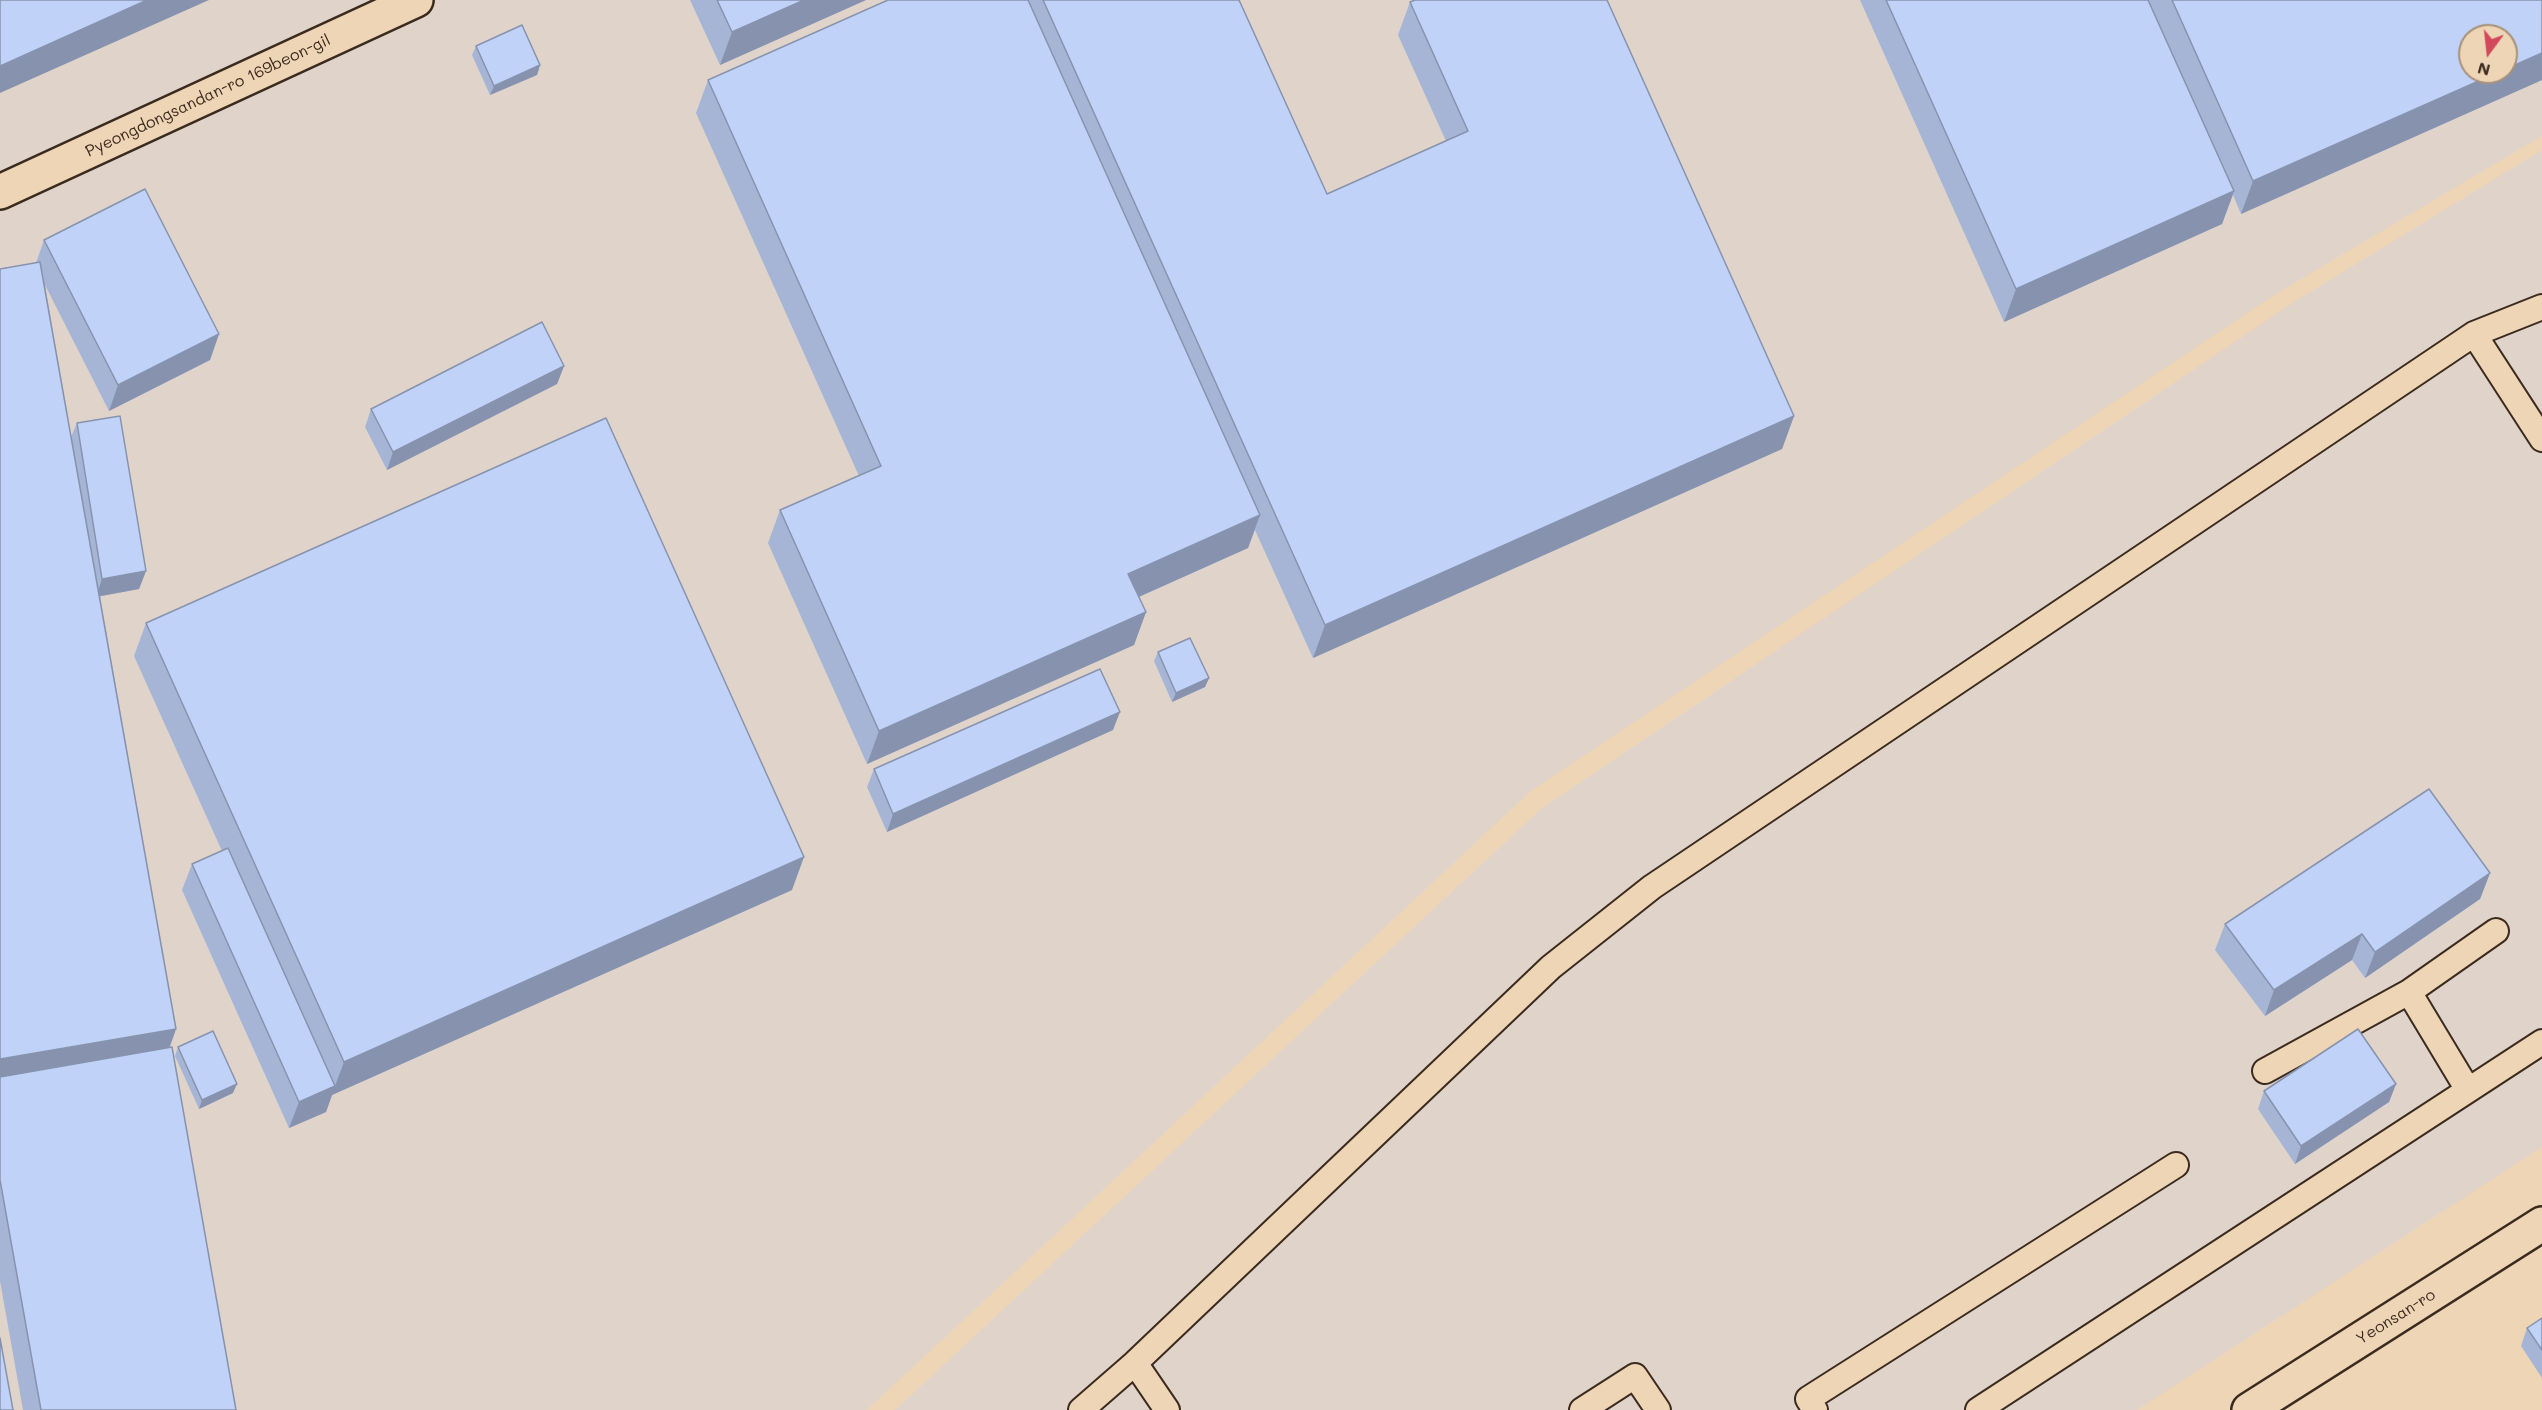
<!DOCTYPE html>
<style>
body{margin:0}
#map{position:relative;width:2542px;height:1410px;overflow:hidden;background:#eed5b6;font-family:Mali,sans-serif}
canvas{display:block}
.north{position:absolute;left:2458px;top:24px;width:60px;height:60px;box-sizing:border-box;background:#eed5b6;border:2px solid #a69179;border-radius:50%;rotate:195deg;font-size:16px;font-weight:700;line-height:24px;text-align:center;color:#3b2a1e}
.north::after{content:'';display:block;margin:auto;width:21px;height:27px;background:#d1495b;clip-path:polygon(50% 0,100% 100%,50% 72%,0 100%)}
</style>
<div id="map">
<canvas width="2542" height="1410"></canvas>
<div class="north">N</div>
</div>
<script>
const context = document.querySelector('canvas').getContext('2d');
context.lineJoin = 'round';
function paint(path, color) { context.fillStyle = color; context.fill(path, 'evenodd'); }
const poly = rows => new Path2D(rows.map(r => 'M' + r).join(''));
function stroke(path, color, width, dash) { context.strokeStyle = color; context.lineWidth = width; context.lineCap = dash ? 'butt' : 'round'; context.setLineDash(dash || []); context.stroke(path); }
function drawText(font, color, halo, rows, align = 'center') {
  context.font = font + ' Mali,sans-serif'; context.lineWidth = 4.5; context.setLineDash([]); context.textBaseline = 'middle'; context.strokeStyle = halo; context.fillStyle = color; for (const [text, x, y, turn = 0] of rows) {
    context.save(); context.translate(x, y); context.rotate((+turn || 0) * Math.PI / 180); context.textAlign = isNaN(turn) ? turn : align; if (halo) context.strokeText(text, 0, 0); context.fillText(text, 0, 0); context.restore();
  }
}
paint(poly([
 [0,0,2542,0,2542,136,2276,294,1531,791,867,1410,0,1410],
 [2470,36,2506,36,2506,72,2470,72],
 [2542,150,2542,1147,2137,1410,895,1410,1542,808,2297,300]
]), '#e0d4ca');
const service = poly([
 [2474,334,2542,439],
 [2409,992,2468,1090],
 [2265,1071,2409,992,2496,931],
 [1135,1363,1167,1410],
 [1081,1410,1135,1363,1551,967,1652,887,2474,334,2542,307],
 [1582,1410,1635,1376,1658,1410],
 [1815,1410,1808,1399,2176,1165],
 [1978,1410,2542,1042]
]);
const minor = poly([
 [0,192,416,0]
]);
const secondary = poly([
 [2249,1410,2542,1224]
]);
stroke(service, '#3b2a1e', 28);
stroke(minor, '#3b2a1e', 38);
stroke(secondary, '#3b2a1e', 38);
stroke(service, '#eed5b6', 24);
stroke(minor, '#eed5b6', 33);
stroke(secondary, '#eed5b6', 33);
paint(poly([
 [690,0,866,0,720,65],
 [888,0,1239,0,1327,194,1446,141,1398,35,1410,2,1794,416,1782,449,1313,658,1255,530,1248,548,1139,597,1146,612,1134,645,867,764,768,543,780,510,859,476,696,113,708,80],
 [1860,0,2542,0,2542,80,2241,214,2233,195,2222,224,2004,322],
 [476,46,540,65,537,75,490,95,472,55],
 [44,240,219,334,210,360,109,411,45,285,71,437,77,423,146,571,139,589,100,596,176,1029,170,1047,236,1410,23,1410,0,1281,0,269,36,263],
 [564,366,557,384,387,470,365,427,371,409],
 [146,623,792,890,332,1095,326,1112,289,1128,182,890,192,864,222,851,134,656],
 [1158,652,1209,678,1205,687,1172,702,1154,661],
 [1113,730,887,832,867,787,874,769],
 [2490,873,2480,899,2365,978,2352,960,2265,1016,2215,950,2225,924],
 [178,1047,233,1093,199,1109,175,1056],
 [2396,1084,2389,1102,2295,1164,2258,1109,2264,1091],
 [2542,1318,2542,1378,2521,1346,2527,1328]
]), '#a6b5d5');
paint(poly([
 [147,0,209,0,0,93,0,66],
 [804,0,866,0,720,65,732,32],
 [2542,53,2542,80,2241,214,2253,181,2499,72,2506,72,2506,69],
 [540,65,537,75,490,95,494,86],
 [2234,191,2222,224,2004,322,2016,289],
 [219,334,210,360,109,411,118,385],
 [564,366,557,384,387,470,393,452],
 [1794,416,1782,449,1313,658,1325,625],
 [1260,515,1248,548,1116,607,1128,574],
 [146,571,139,589,96,597,102,579],
 [1146,612,1134,645,867,764,879,731],
 [1209,678,1205,687,1172,702,1176,693],
 [1120,712,1113,730,887,832,893,814],
 [804,857,792,890,332,1095,326,1112,289,1128,299,1102,335,1086,344,1062],
 [2490,873,2480,899,2365,978,2375,952],
 [2362,934,2352,960,2265,1016,2274,990],
 [176,1029,164,1062,0,1090,0,1059],
 [237,1084,233,1093,199,1109,202,1100],
 [2396,1084,2389,1102,2295,1164,2301,1146]
]), '#8793ae');
const building = poly([
 [0,0,147,0,0,66,0,0],
 [717,0,804,0,732,32,717,0],
 [888,0,1028,0,1260,515,1128,574,1146,612,879,731,780,510,881,466,708,80,888,0],
 [1043,0,1239,0,1327,194,1468,131,1410,2,1415,0,1607,0,1794,416,1325,625,1043,0],
 [1886,0,2148,0,2234,191,2016,289,1886,0],
 [2172,0,2542,0,2542,53,2506,69,2506,36,2470,36,2470,72,2499,72,2253,181,2172,0],
 [522,25,540,65,494,86,476,46,522,25],
 [145,189,219,334,118,385,44,240,145,189],
 [40,262,176,1029,0,1059,0,269,40,262],
 [542,322,564,366,393,452,371,409,542,322],
 [120,416,146,571,102,579,77,423,120,416],
 [606,418,804,857,344,1062,146,623,606,418],
 [1190,638,1209,678,1176,693,1158,652,1190,638],
 [1100,669,1120,712,893,814,874,769,1100,669],
 [2429,789,2490,873,2375,952,2362,934,2274,990,2225,924,2429,789],
 [228,848,335,1086,299,1102,192,864,228,848],
 [2358,1029,2396,1084,2301,1146,2264,1091,2358,1029],
 [213,1031,237,1084,202,1100,178,1047,213,1031],
 [172,1047,236,1410,41,1410,0,1180,0,1077,172,1047],
 [2542,1318,2542,1350,2527,1328,2542,1318],
 [0,1338,13,1410,0,1410,0,1338]
]);
paint(building, '#c1d2f8');
stroke(building, '#8793ae', 1.5);
drawText('16px', '#3b2a1e', '#eed5b6', [
 ["Pyeongdongsandan-ro 169beon-gil",208,96,-25],
 ["Yeonsan-ro",2396,1317,-32]
]);
</script>
